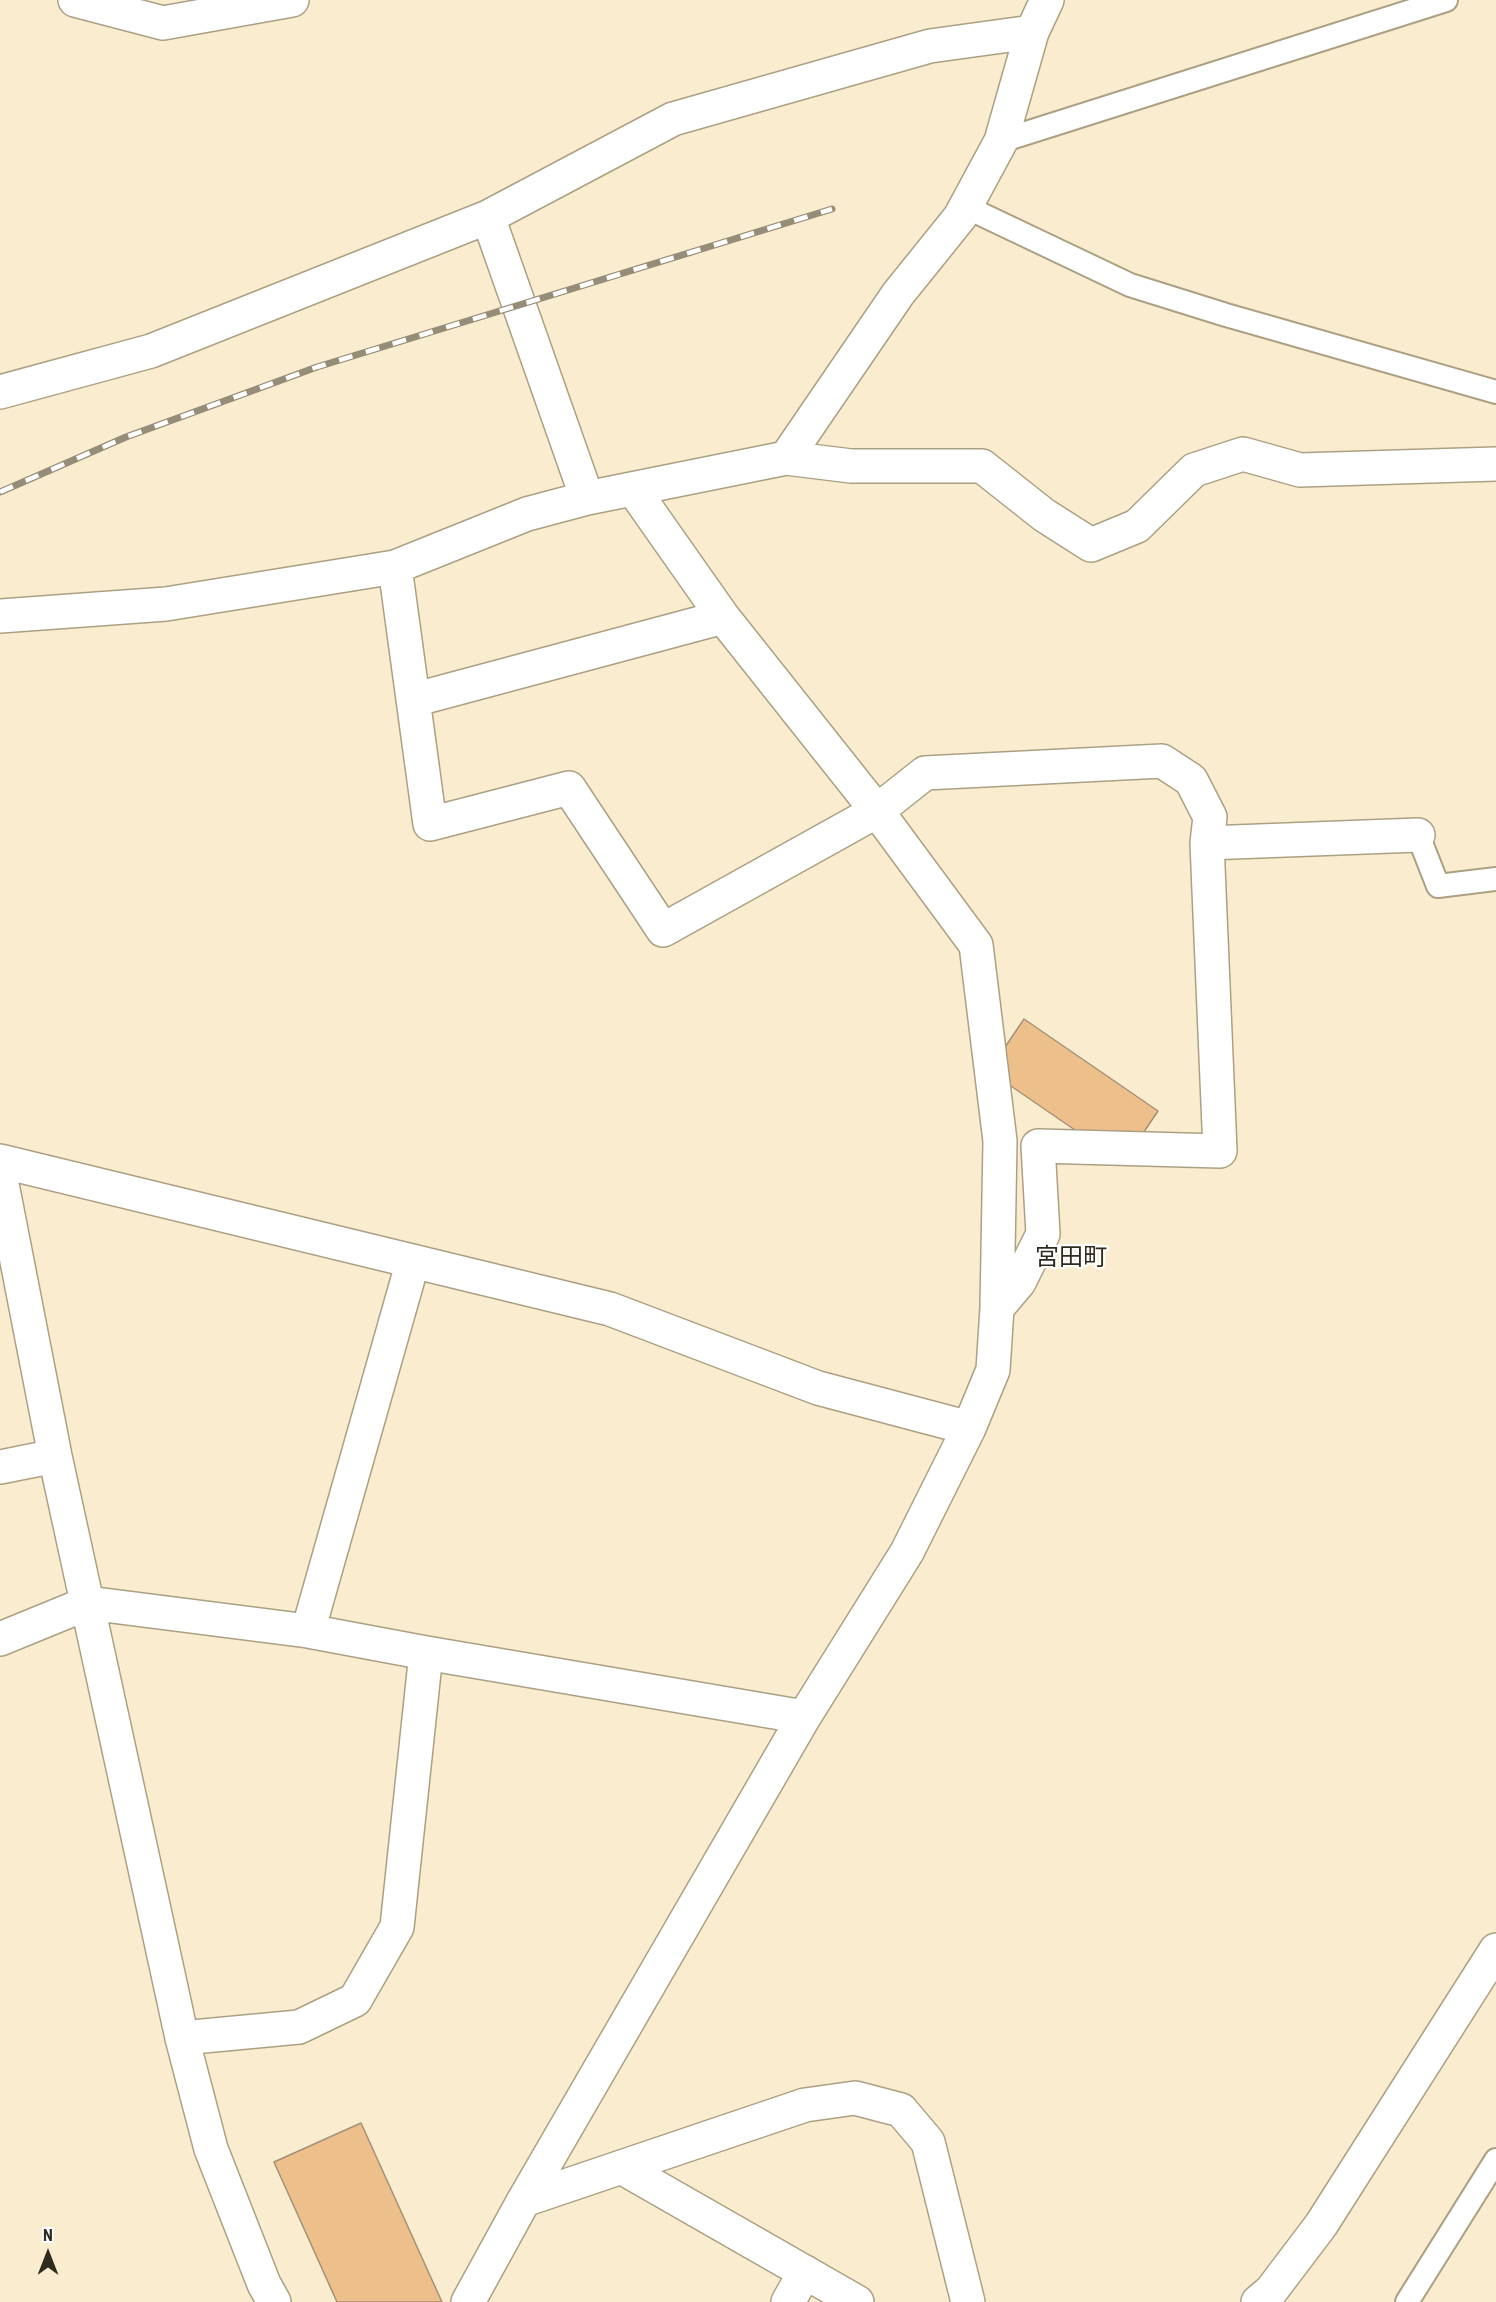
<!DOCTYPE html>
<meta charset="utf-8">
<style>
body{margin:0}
#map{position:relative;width:1496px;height:2302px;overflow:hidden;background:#faedcf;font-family:"Roboto Condensed",sans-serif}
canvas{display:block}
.north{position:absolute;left:18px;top:2224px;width:60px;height:60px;-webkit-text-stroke:4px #fff;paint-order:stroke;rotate:0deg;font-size:16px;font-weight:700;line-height:24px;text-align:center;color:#2f2a1e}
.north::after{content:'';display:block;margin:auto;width:21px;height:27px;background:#2f2a1e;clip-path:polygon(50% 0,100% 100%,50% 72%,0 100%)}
</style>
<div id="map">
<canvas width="1496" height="2302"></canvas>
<div class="north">N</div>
</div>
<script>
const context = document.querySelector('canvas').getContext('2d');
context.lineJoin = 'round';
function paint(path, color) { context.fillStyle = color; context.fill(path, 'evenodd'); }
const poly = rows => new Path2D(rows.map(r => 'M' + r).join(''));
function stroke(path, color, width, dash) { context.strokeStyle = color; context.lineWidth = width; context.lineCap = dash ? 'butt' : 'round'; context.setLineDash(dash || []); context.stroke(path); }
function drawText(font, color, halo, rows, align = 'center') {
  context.font = font + ' "Roboto Condensed","Noto Sans JP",sans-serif'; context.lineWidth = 4.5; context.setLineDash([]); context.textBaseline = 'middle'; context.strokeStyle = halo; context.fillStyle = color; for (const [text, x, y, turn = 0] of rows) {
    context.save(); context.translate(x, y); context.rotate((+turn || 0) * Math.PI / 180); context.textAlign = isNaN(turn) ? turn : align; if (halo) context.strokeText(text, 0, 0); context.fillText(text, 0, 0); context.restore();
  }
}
const building = poly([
 [1024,1019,1158,1111,1123,1163,989,1071,1024,1019],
 [361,2123,442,2302,337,2302,274,2162,361,2123]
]);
paint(building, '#edc08b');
stroke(building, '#a49078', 1.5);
const service = poly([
 [1001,141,1446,0],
 [966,207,1130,285,1226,315,1496,392],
 [1418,835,1438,886,1496,879],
 [1407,2302,1496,2160]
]);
const minor = poly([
 [75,0,163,23,292,0],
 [488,217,587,498],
 [0,392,151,351,488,217,673,119,930,46,1032,32],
 [786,458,898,294,960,217,1001,141,1032,32,1047,0],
 [395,567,430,824,569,788,663,930,877,811,925,773,1162,761,1191,780,1210,817,1207,843],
 [0,616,166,604,395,567,527,514,587,498,786,458,851,466,982,466,1044,515,1091,545,1137,526,1194,470,1243,454,1300,470,1496,464],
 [413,700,723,617],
 [0,1161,610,1309,818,1388,969,1428],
 [0,1174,55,1456,182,2038,211,2149,264,2284,274,2302],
 [997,1308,1019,1282,1043,1234,1038,1146,1220,1151,1207,843,1418,835],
 [0,1467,55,1456],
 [308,1631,413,1261],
 [0,1639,88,1603,308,1631,426,1653,804,1717],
 [182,2038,299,2027,355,2000,397,1927,426,1653],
 [621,2167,857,2302],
 [524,2200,805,2105,855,2098,901,2110,928,2142,968,2302],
 [468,2302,524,2200,804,1717,907,1552,969,1428,993,1370,997,1308,1000,1141,976,945,877,811,723,617,633,489],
 [788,2302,805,2272],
 [1258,2302,1271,2291,1321,2225,1496,1950]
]);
stroke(service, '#aba083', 26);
stroke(minor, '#aba083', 36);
stroke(service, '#fff', 22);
stroke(minor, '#fff', 33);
const rail = poly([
 [0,492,126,437,317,367,832,209]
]);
stroke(rail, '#968d78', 7);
stroke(rail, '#fff', 4.5, [14]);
drawText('24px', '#2f2a1e', '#fff', [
 ["宮田町",1071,1259]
]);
</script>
